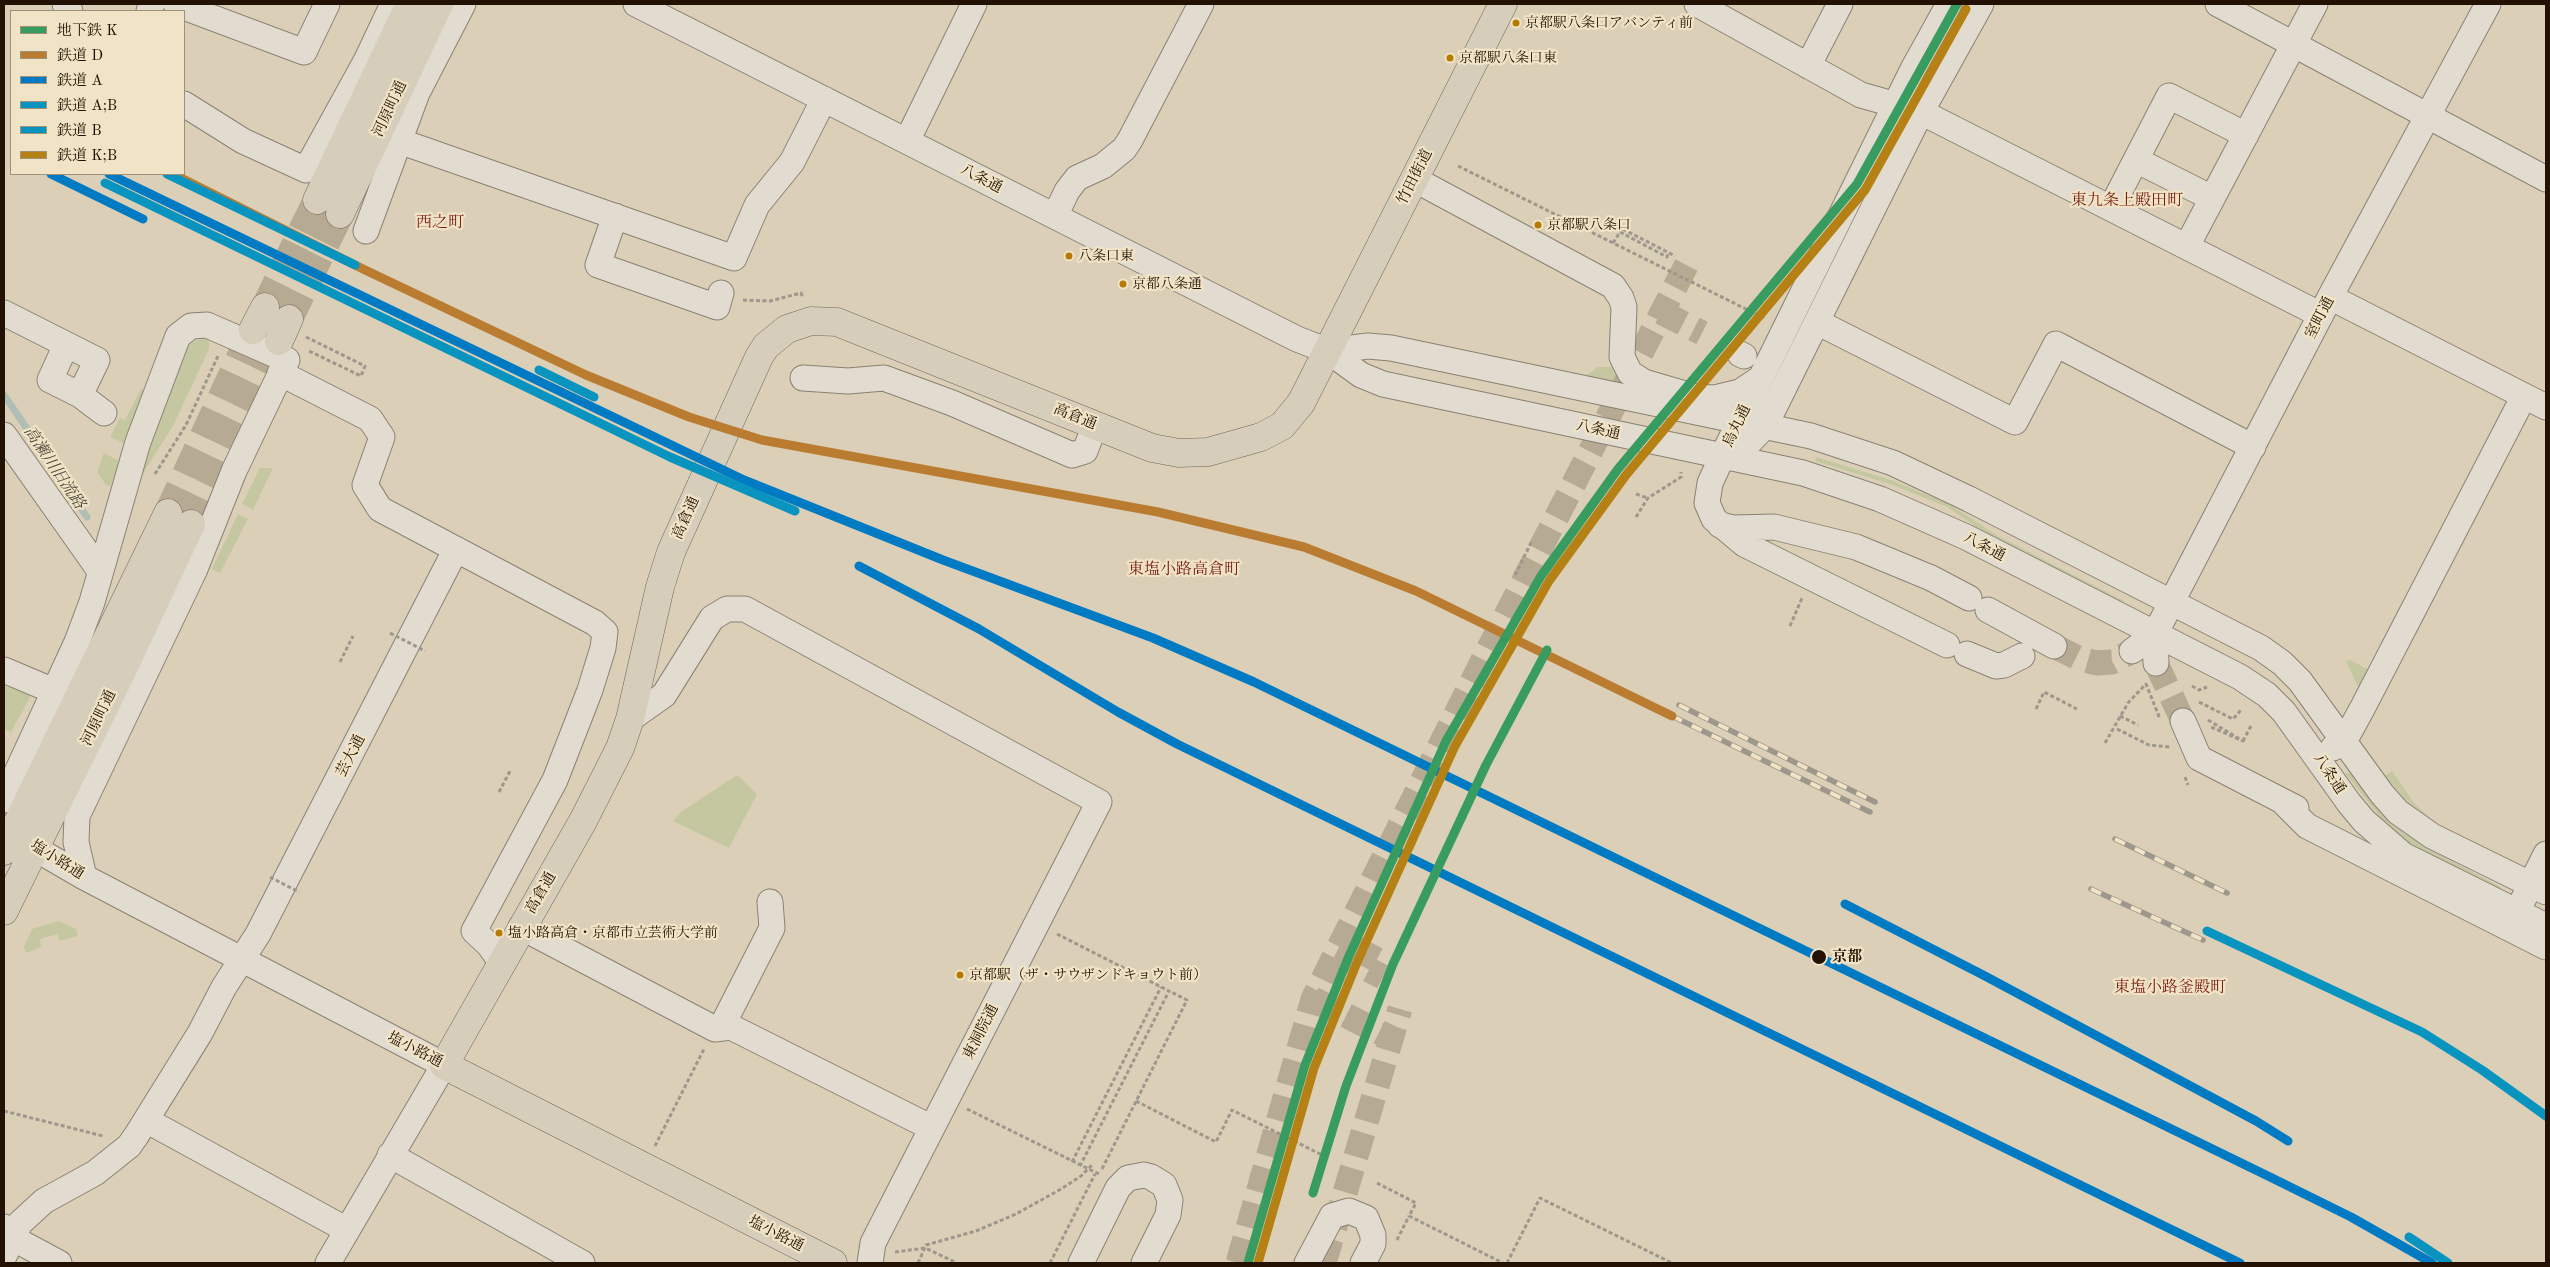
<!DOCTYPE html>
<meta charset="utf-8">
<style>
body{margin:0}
#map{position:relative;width:2550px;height:1267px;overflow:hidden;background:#dbd0b7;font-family:"Old Standard TT","Noto Serif JP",serif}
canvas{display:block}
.frame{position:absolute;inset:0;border:5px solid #231203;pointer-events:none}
.legend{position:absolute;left:10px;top:10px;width:175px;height:165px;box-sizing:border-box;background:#f1e4c6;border:1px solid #9f9078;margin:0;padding:6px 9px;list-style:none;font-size:15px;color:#231203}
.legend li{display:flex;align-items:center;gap:10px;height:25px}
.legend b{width:25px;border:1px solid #9f9078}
</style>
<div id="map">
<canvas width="2550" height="1267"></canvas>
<div class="frame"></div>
<ul class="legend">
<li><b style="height:6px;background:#389b60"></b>地下鉄 K</li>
<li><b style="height:6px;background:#ba7c31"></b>鉄道 D</li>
<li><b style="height:6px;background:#007ac2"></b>鉄道 A</li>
<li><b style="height:6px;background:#0994c0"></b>鉄道 A;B</li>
<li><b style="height:6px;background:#0994c0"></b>鉄道 B</li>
<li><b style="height:6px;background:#b68114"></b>鉄道 K;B</li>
</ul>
</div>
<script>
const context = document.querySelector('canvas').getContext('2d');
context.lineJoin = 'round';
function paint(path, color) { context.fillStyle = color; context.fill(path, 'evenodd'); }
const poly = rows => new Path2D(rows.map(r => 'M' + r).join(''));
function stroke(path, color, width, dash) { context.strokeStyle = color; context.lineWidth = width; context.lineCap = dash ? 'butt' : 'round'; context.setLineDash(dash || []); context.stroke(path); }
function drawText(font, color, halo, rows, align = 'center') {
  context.font = font + ' "Old Standard TT","Noto Serif JP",serif'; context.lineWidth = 4.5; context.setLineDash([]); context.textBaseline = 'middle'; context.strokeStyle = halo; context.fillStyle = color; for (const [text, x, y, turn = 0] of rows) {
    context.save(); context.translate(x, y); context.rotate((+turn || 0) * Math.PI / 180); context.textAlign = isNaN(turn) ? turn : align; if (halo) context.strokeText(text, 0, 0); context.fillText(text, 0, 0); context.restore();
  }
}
paint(poly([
 [209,338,209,349,174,424,141,477,138,476,184,349,196,340],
 [1598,367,1611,367,1622,384,1585,376],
 [141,389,145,392,125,444,110,437,120,418,125,420],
 [104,453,119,461,111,486,106,485,97,472],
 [1816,457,1891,480,1949,504,1998,536,2124,601,2122,604,1996,540,1947,507,1890,484,1815,461],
 [260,468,273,468,253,510,242,504],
 [238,514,248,519,220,573,212,569],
 [2350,660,2371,671,2360,691,2346,661],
 [4,683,32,694,11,732,4,729],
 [2392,771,2414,803,2433,821,2408,802,2385,776],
 [2350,772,2387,819,2398,829,2424,846,2501,887,2498,891,2422,851,2395,833,2384,822,2346,774],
 [737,775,757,794,729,848,673,821,681,812],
 [59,921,76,929,78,936,59,941,58,934,40,939,41,947,26,953,24,947,32,929]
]), '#c4c79f');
stroke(poly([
 [4,395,87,517]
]), '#b0beb5', 7);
stroke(poly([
 [1661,312,1702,333],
 [2054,646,2078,658,2096,663,2112,662,2132,651],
 [2156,663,2183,721],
 [1336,953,1383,977],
 [1360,965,1374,938],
 [1313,999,1391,1038],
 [1238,1263,1313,999,1486,654,1690,258],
 [1324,1263,1400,1009]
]), '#b6aa93', 25, [25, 12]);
stroke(poly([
 [265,307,317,200],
 [289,319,340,214],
 [168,513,253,330],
 [191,524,279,341]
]), '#b6aa93', 28, [28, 14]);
const minor = poly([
 [65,4,70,11],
 [176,4,304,52,327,4],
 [636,4,1297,339,1328,351,1361,375,1383,384,1803,473,1880,499,1966,537,2240,677,2267,695,2284,712,2349,803,2364,821,2403,855,2546,926],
 [1697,4,1861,95,1921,112,2321,315],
 [2218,4,2546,179],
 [149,11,152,4],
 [1808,66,1840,4],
 [184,104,243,141,306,170,366,61,393,4],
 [399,141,734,258,757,205,792,162,824,99],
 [907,141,974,4],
 [2136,160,2212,198],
 [1414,179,1613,286,1621,298,1624,307,1622,357,1630,373,1644,382,1695,397,1715,398,1740,392,1761,378],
 [2111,208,2169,96,2246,135],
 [615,216,598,265,717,307,721,293],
 [1055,216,1067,191,1077,178,1103,166,1124,149,1130,140,1201,4],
 [366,231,417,93,463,4],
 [2187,246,2315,4],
 [2330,297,2546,407],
 [4,313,97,360,80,395],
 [1819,323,2015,422,2056,344,2253,447],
 [66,345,50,380,80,395,104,413],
 [1328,351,1368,346,1391,348,1811,436,1893,463,1969,499,2261,648,2282,663,2300,681,2382,794,2398,812,2432,836,2546,892],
 [1740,354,1744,356],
 [280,373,370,419,382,437,365,485,380,509,595,623,605,632,603,648,590,690,555,780,474,931,489,945,501,962],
 [803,378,848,381,884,378,952,403,1072,455,1085,451,1095,425],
 [4,435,100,571],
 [1722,457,1734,455,1743,449,1765,426,1921,112,1981,4],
 [1720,525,1733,528,1774,527,1856,547,1931,578,1969,598],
 [1988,610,2054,646],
 [2155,634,2156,663],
 [1947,645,1744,544,1714,519,1707,503,1710,483,1722,457,1913,69,1949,4],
 [2132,651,2155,634,2330,297,2488,4],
 [1967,654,1996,666,2004,665,2022,656],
 [4,670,56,692],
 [630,719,664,695,712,618,727,609,745,609,1099,802,873,1243,870,1263],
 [2183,721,2199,758,2296,808],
 [2333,748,2345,740,2363,707,2524,396],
 [4,800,77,642,92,602,138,442,178,336,191,326,207,325,287,360,234,471,195,569,77,816,76,842,84,877],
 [2282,801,2307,826,2546,947],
 [19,836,36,849,84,877,444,1065,328,1263],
 [2523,900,2546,854],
 [521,927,715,1029,731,1027,932,1128],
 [721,1028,772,928,770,902],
 [146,1120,347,1230],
 [390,1155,582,1263],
 [4,1227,14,1232,18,1241,59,1263],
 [4,1256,20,1223,44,1201,95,1173,129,1146,136,1136,200,1033,224,987,258,934,456,549],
 [1081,1263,1118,1188,1128,1178,1144,1175,1151,1177,1164,1185,1170,1200,1168,1215,1144,1263],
 [1307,1263,1332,1216,1349,1211,1366,1218,1373,1235,1373,1244,1363,1263]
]);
const major = poly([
 [833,1263,444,1065,583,821,620,748,630,719,660,587,671,552,759,357,766,346,787,329,811,321,837,322,1152,448,1179,453,1208,452,1261,437,1282,426,1301,403,1503,4]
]);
const highway = poly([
 [317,200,410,4],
 [340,214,439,4],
 [253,330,265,307],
 [279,341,289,319],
 [4,851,168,513],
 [4,911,121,673,191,524]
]);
stroke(minor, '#8a8172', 27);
stroke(major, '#70685a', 29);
stroke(highway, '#70685a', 29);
stroke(poly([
 [1458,166,1764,318],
 [1617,226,1675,256],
 [1613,243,1620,232,1667,257,1668,253],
 [743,300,770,301,801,293,803,298],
 [306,337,365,366,361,376,309,351],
 [155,474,186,425,218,356],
 [1636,494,1648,498],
 [1636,517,1648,498,1681,477,1681,472],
 [1515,575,1532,541],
 [1790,626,1802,598],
 [340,662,353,636],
 [2192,686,2199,690,2207,687],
 [2199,702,2233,719,2241,710],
 [2036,709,2044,692,2077,709],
 [2120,716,2138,725],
 [2208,720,2243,741,2211,727],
 [2117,729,2149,745,2170,747],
 [2243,741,2252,724],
 [2105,743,2128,703,2146,684,2160,719],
 [2185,777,2188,785],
 [499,792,510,771],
 [1057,934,1169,991,1080,1166],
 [1136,1101,1216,1142,1232,1110,1326,1157],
 [967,1109,1099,1174],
 [4,1111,103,1136],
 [655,1146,704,1049],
 [1072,1162,1161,987],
 [1102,1169,1187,1000,1169,991],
 [1377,1183,1416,1203,1409,1216,1503,1263],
 [1397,1240,1409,1216],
 [895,1252,925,1248,957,1263],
 [918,1263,926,1245,976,1231,1016,1214,1061,1189,1081,1176,1092,1165],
 [1050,1263,1095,1174],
 [1507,1263,1540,1198,1672,1263]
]), '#9d978c', 3, [4, 2.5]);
stroke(minor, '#e2dcd0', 25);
stroke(major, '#d6cdbb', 28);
stroke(highway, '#d6cdbb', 28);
const rail = poly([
 [1679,705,1875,802],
 [1672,716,1870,812],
 [2115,839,2227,893],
 [2091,889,2203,940]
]);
stroke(rail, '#9d978c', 5.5);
stroke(rail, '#f1e4c6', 4, [11]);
stroke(poly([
 [390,633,425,651],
 [270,877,299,892]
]), '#9d978c', 3, [4, 2.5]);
stroke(poly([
 [173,174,363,269,586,375,689,417,762,440,1158,512,1304,547,1416,591,1672,716]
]), '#ba7c31', 9);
stroke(poly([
 [51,174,143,219],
 [109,174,744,480,943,560,1153,638,1254,682,2270,1177,2351,1217,2432,1263],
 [859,566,979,629,1118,712,1177,744,2240,1263],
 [1845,904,1985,976,2256,1121,2288,1141]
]), '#007ac2', 9);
stroke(poly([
 [105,183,670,457,795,511],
 [2409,1237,2448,1263]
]), '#0994c0', 9);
stroke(poly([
 [167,174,355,265],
 [539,370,594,397],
 [2207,931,2422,1032,2482,1070,2546,1116]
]), '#0994c0', 9);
stroke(poly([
 [1258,1263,1314,1068,1358,960,1455,746,1549,581,1626,475,1865,190,1966,9]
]), '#b68114', 9);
stroke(poly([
 [1313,1193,1346,1086,1393,964,1486,765,1547,650],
 [1248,1263,1305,1065,1349,956,1446,741,1541,576,1618,469,1857,184,1957,4]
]), '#389b60', 9);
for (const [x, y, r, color] of [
 [1516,23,4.5,"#b77a01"],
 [1450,58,4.5,"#b77a01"],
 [1538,225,4.5,"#b77a01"],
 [1069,256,4.5,"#b77a01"],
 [1123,284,4.5,"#b77a01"],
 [499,933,4.5,"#b77a01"],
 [1819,957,8,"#231203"],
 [960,975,4.5,"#b77a01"]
]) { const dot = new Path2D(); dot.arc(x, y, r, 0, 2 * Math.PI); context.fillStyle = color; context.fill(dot); stroke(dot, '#f1e4c6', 2); }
drawText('14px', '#231203', '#f1e4c6', [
 ["京都駅八条口アバンティ前",1525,23],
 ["京都駅八条口東",1459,58],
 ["京都駅八条口",1547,225],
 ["八条口東",1078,256],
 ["京都八条通",1132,284],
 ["塩小路高倉・京都市立芸術大学前",508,933],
 ["京都駅（ザ・サウザンドキョウト前）",969,975]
], 'left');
drawText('15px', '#231203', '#f1e4c6', [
 ["河原町通",390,109,-65],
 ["竹田街道",1415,177,-63],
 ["八条通",981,179,27],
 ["室町通",2320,318,-63],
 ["高倉通",1075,417,22],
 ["烏丸通",1737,426,-64],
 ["八条通",1598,430,12],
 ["高倉通",686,518,-66],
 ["八条通",1984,547,27],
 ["河原町通",99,718,-64],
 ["芸大通",351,756,-63],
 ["八条通",2329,774,56],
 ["塩小路通",57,860,32],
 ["高倉通",541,893,-60],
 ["東洞院通",981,1032,-63],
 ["塩小路通",415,1050,27],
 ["塩小路通",776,1234,27]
]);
drawText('bold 15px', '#231203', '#f1e4c6', [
 ["京都",1832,957]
], 'left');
drawText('16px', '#7a1f14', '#f1e4c6', [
 ["東九条上殿田町",2127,201],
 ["西之町",440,223],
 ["東塩小路高倉町",1184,570],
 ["東塩小路釜殿町",2170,988]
]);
drawText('italic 16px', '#4e4b41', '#f1e4c6', [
 ["高瀬川旧流路",54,468,56]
]);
</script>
